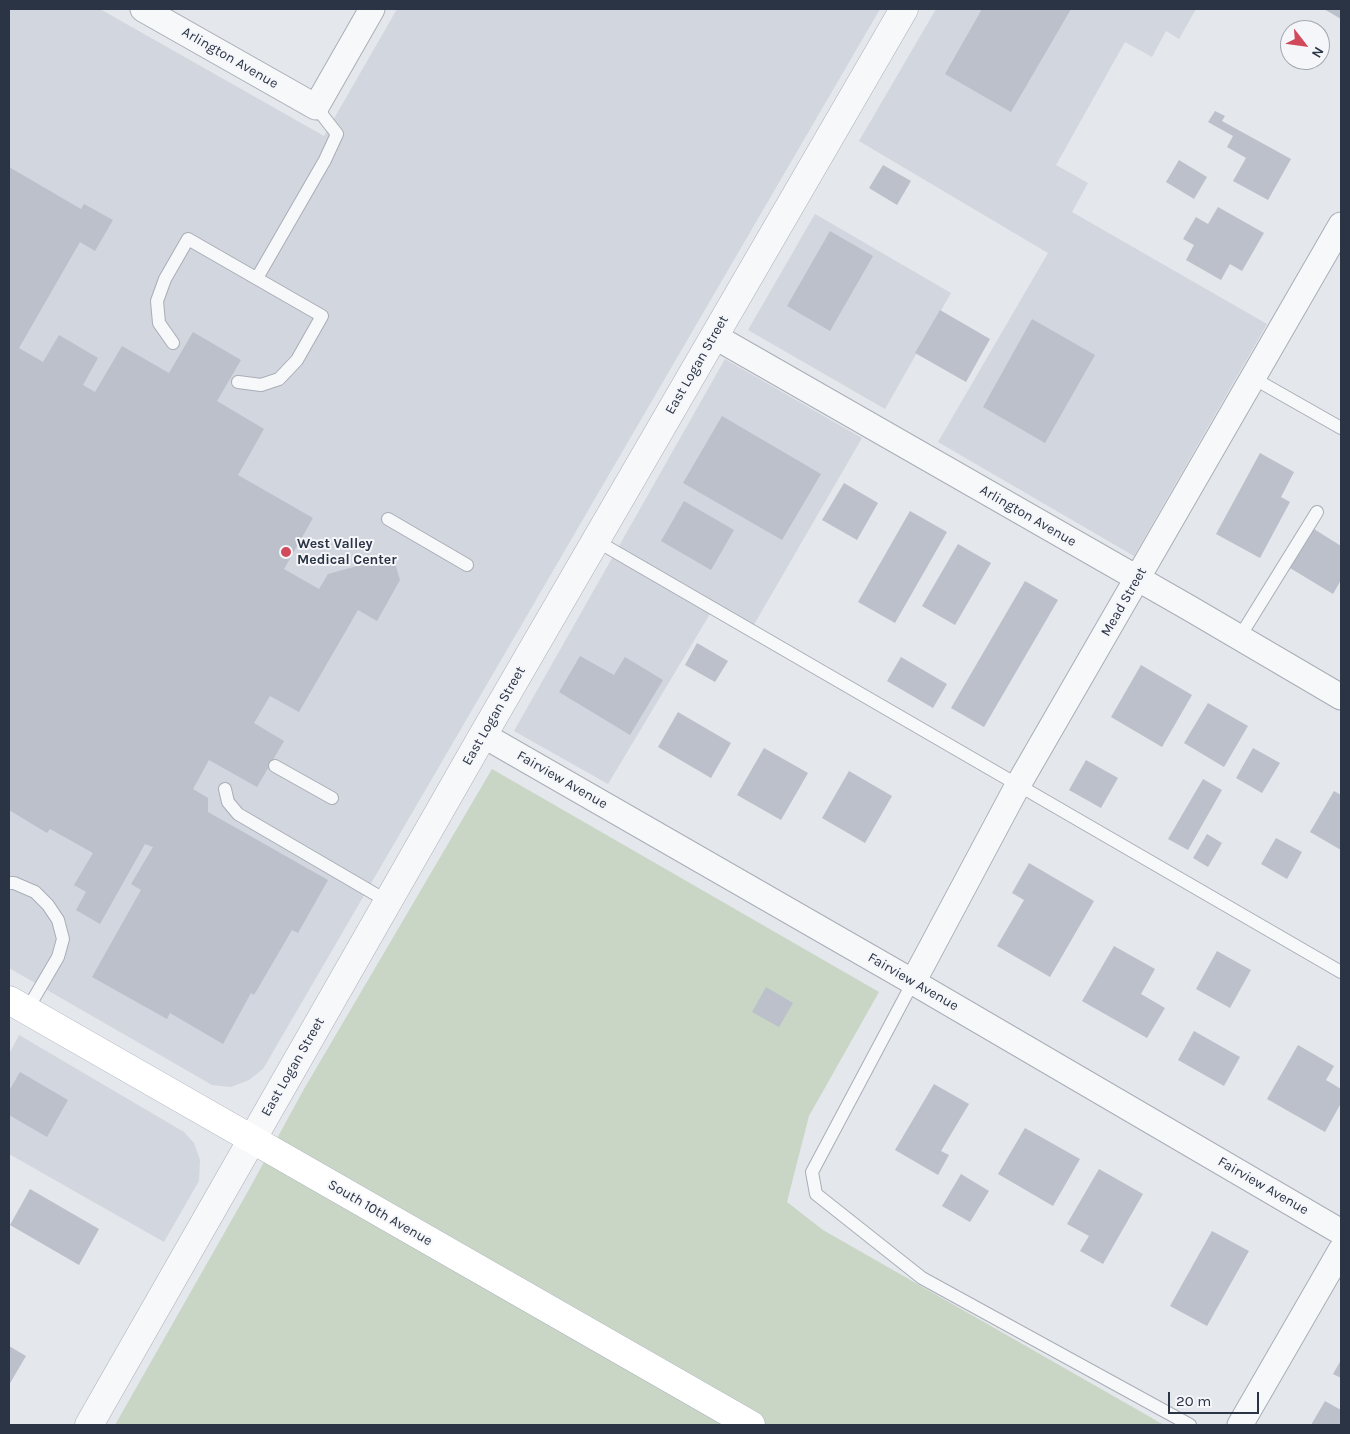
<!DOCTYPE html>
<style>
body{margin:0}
#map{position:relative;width:1350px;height:1434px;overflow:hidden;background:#e4e7ec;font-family:Karla,sans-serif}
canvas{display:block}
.frame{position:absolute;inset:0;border:10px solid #2b3445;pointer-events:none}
.north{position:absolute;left:1280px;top:20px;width:50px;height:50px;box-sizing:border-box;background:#f4f6f9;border:1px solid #a4a8b1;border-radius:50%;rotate:120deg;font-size:14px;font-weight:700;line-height:20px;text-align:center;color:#2b3445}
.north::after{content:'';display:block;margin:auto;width:18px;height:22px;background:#d1495b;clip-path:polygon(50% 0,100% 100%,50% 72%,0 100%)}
.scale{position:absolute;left:1168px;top:1392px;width:91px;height:22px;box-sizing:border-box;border:2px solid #2b3445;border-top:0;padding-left:6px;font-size:15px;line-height:18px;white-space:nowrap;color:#2b3445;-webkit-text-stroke:4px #f4f6f9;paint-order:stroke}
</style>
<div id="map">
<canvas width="1350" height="1434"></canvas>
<div class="frame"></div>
<div class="north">N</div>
<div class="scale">20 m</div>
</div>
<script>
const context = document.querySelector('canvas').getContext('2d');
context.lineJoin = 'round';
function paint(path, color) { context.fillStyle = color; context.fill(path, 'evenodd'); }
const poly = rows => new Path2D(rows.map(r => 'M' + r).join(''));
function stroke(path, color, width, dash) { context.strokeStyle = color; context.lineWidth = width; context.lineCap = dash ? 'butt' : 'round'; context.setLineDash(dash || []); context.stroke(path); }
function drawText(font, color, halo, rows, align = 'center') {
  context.font = font + ' Karla,sans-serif'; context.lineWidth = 4; context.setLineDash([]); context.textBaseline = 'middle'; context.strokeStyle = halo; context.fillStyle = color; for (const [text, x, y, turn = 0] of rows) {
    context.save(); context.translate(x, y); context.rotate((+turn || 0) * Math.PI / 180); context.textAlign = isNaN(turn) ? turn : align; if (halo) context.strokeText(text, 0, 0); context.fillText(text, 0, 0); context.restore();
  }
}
paint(poly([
 [9,9,100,9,324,136,397,9,880,9,263,1069,249,1080,231,1087,212,1085,9,968],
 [936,9,1196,9,1179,39,1166,31,1152,57,1125,42,1056,165,1088,183,1072,212,1267,324,1134,556,938,442,1048,253,859,141],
 [815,214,951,293,885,409,748,330],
 [725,359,862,438,748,635,710,614,608,784,514,731],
 [19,1035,184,1132,194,1143,200,1160,199,1181,164,1242,9,1154,9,1054]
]), '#d2d6de');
paint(poly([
 [492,769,879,992,809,1116,787,1202,823,1230,1164,1425,115,1425,247,1193,304,1089]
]), '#c9d6c5');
paint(poly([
 [982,9,1071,9,1011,112,945,74],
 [1324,9,1341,9,1341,19],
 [1215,111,1225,116,1222,121,1291,159,1268,200,1233,181,1246,158,1227,147,1233,136,1208,122],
 [1179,160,1207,177,1194,199,1166,182],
 [883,165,911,181,897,205,869,188],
 [9,167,81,209,84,204,113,220,95,251,80,242,19,348,43,362,59,335,98,358,83,385,95,392,122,346,169,373,193,332,241,360,217,401,264,429,238,475,313,518,284,569,319,589,328,574,393,556,400,580,377,621,358,610,299,712,270,696,254,723,284,741,257,787,209,760,193,789,208,798,208,812,328,880,298,933,292,930,254,995,251,993,223,1044,170,1013,167,1019,92,977,141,890,131,884,153,847,145,844,100,924,76,910,86,892,74,885,93,853,50,829,47,833,9,810],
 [1218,207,1264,233,1242,271,1230,264,1221,280,1186,260,1194,245,1183,239,1196,217,1208,224],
 [830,231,873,256,830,331,787,306],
 [940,310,990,339,966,382,915,353],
 [1032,319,1095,355,1045,443,983,407],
 [722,416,821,474,782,540,683,483],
 [1260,453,1294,472,1281,497,1290,502,1260,558,1216,534],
 [844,483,878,503,857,540,822,520],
 [684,501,734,530,711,570,661,541],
 [910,511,947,532,895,623,858,602],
 [1314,529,1341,546,1341,580,1333,594,1290,568],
 [958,544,991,563,955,625,922,606],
 [1025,581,1058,600,984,727,951,708],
 [697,643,728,661,715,682,685,665],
 [580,656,614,675,625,657,663,680,630,735,559,692],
 [901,657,947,684,933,708,887,681],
 [1141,665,1192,695,1162,747,1111,717],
 [1208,703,1248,726,1224,767,1184,743],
 [678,712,731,743,711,778,658,747],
 [764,748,808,773,781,820,737,795],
 [1253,748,1280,763,1262,793,1236,778],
 [1086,760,1118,778,1101,808,1069,790],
 [849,771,892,796,865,843,822,818],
 [1203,779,1222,790,1188,850,1168,839],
 [1334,791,1341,795,1341,850,1310,832],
 [1207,834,1222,843,1208,867,1193,858],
 [1276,838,1302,852,1287,879,1261,864],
 [1029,863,1094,901,1050,977,997,946,1024,900,1012,893],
 [1114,946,1155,969,1141,994,1165,1008,1147,1038,1082,1001],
 [1217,951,1251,970,1230,1008,1196,989],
 [766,987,793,1003,779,1027,752,1012],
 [1194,1031,1240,1057,1224,1086,1178,1060],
 [1298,1045,1334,1066,1326,1080,1341,1089,1341,1103,1325,1132,1267,1099],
 [20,1072,68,1100,47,1137,9,1115,9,1091],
 [934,1084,969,1104,941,1151,949,1155,938,1175,895,1150],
 [1025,1128,1080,1159,1053,1206,998,1174],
 [1099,1169,1143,1194,1103,1264,1080,1251,1089,1236,1067,1224],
 [961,1174,989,1191,970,1222,942,1206],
 [30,1189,99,1229,79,1265,10,1225],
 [1212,1231,1249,1251,1207,1326,1170,1306],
 [9,1346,26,1356,9,1385],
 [1341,1360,1341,1378,1333,1374],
 [1325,1401,1341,1410,1341,1425,1311,1425]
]), '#bbc0ca');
const service = poly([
 [257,278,325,160,337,134,316,107],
 [173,343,159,323,157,301,165,279,188,239,322,316,297,360,279,379,261,385,238,382],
 [1253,378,1341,428],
 [388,519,467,565],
 [595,540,1341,972],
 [1239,638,1317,512],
 [275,766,332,798],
 [225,789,228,802,238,814,387,901],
 [9,883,14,883,35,892,48,905,58,920,63,939,58,957,27,1010],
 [913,982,812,1172,816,1194,922,1278,1190,1425]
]);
const minor = poly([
 [143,9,316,107,372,9],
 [714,336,1191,609,1341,697],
 [483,735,913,982,1341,1232],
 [913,982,1018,785,1341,225],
 [1240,1425,1341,1250]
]);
const tertiary = poly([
 [89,1425,483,735,904,9]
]);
const primary = poly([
 [9,1000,751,1425]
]);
stroke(service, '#a9aeb7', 14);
stroke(minor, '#a9aeb7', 27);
stroke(tertiary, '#a9aeb7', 29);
stroke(primary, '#a3abb8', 29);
stroke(service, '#f7f8fa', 12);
stroke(minor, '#f7f8fa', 25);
stroke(tertiary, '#f7f8fa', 28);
stroke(primary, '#fff', 28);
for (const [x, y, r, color] of [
 [286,552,6,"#d1495b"]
]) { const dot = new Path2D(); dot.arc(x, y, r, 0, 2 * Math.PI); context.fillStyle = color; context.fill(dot); stroke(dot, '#f4f6f9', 2); }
drawText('14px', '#2b3445', '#f4f6f9', [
 ["Arlington Avenue",230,58,30],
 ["East Logan Street",697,365,-60],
 ["Arlington Avenue",1028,516,30],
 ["Mead Street",1124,602,-60],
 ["East Logan Street",494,716,-60],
 ["Fairview Avenue",562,780,30],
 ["Fairview Avenue",913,982,30],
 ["East Logan Street",293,1067,-60],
 ["Fairview Avenue",1263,1186,30],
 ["South 10th Avenue",380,1213,30]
]);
drawText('bold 14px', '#2b3445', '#f4f6f9', [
 ["West Valley",297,544],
 ["Medical Center",297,560]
], 'left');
</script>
